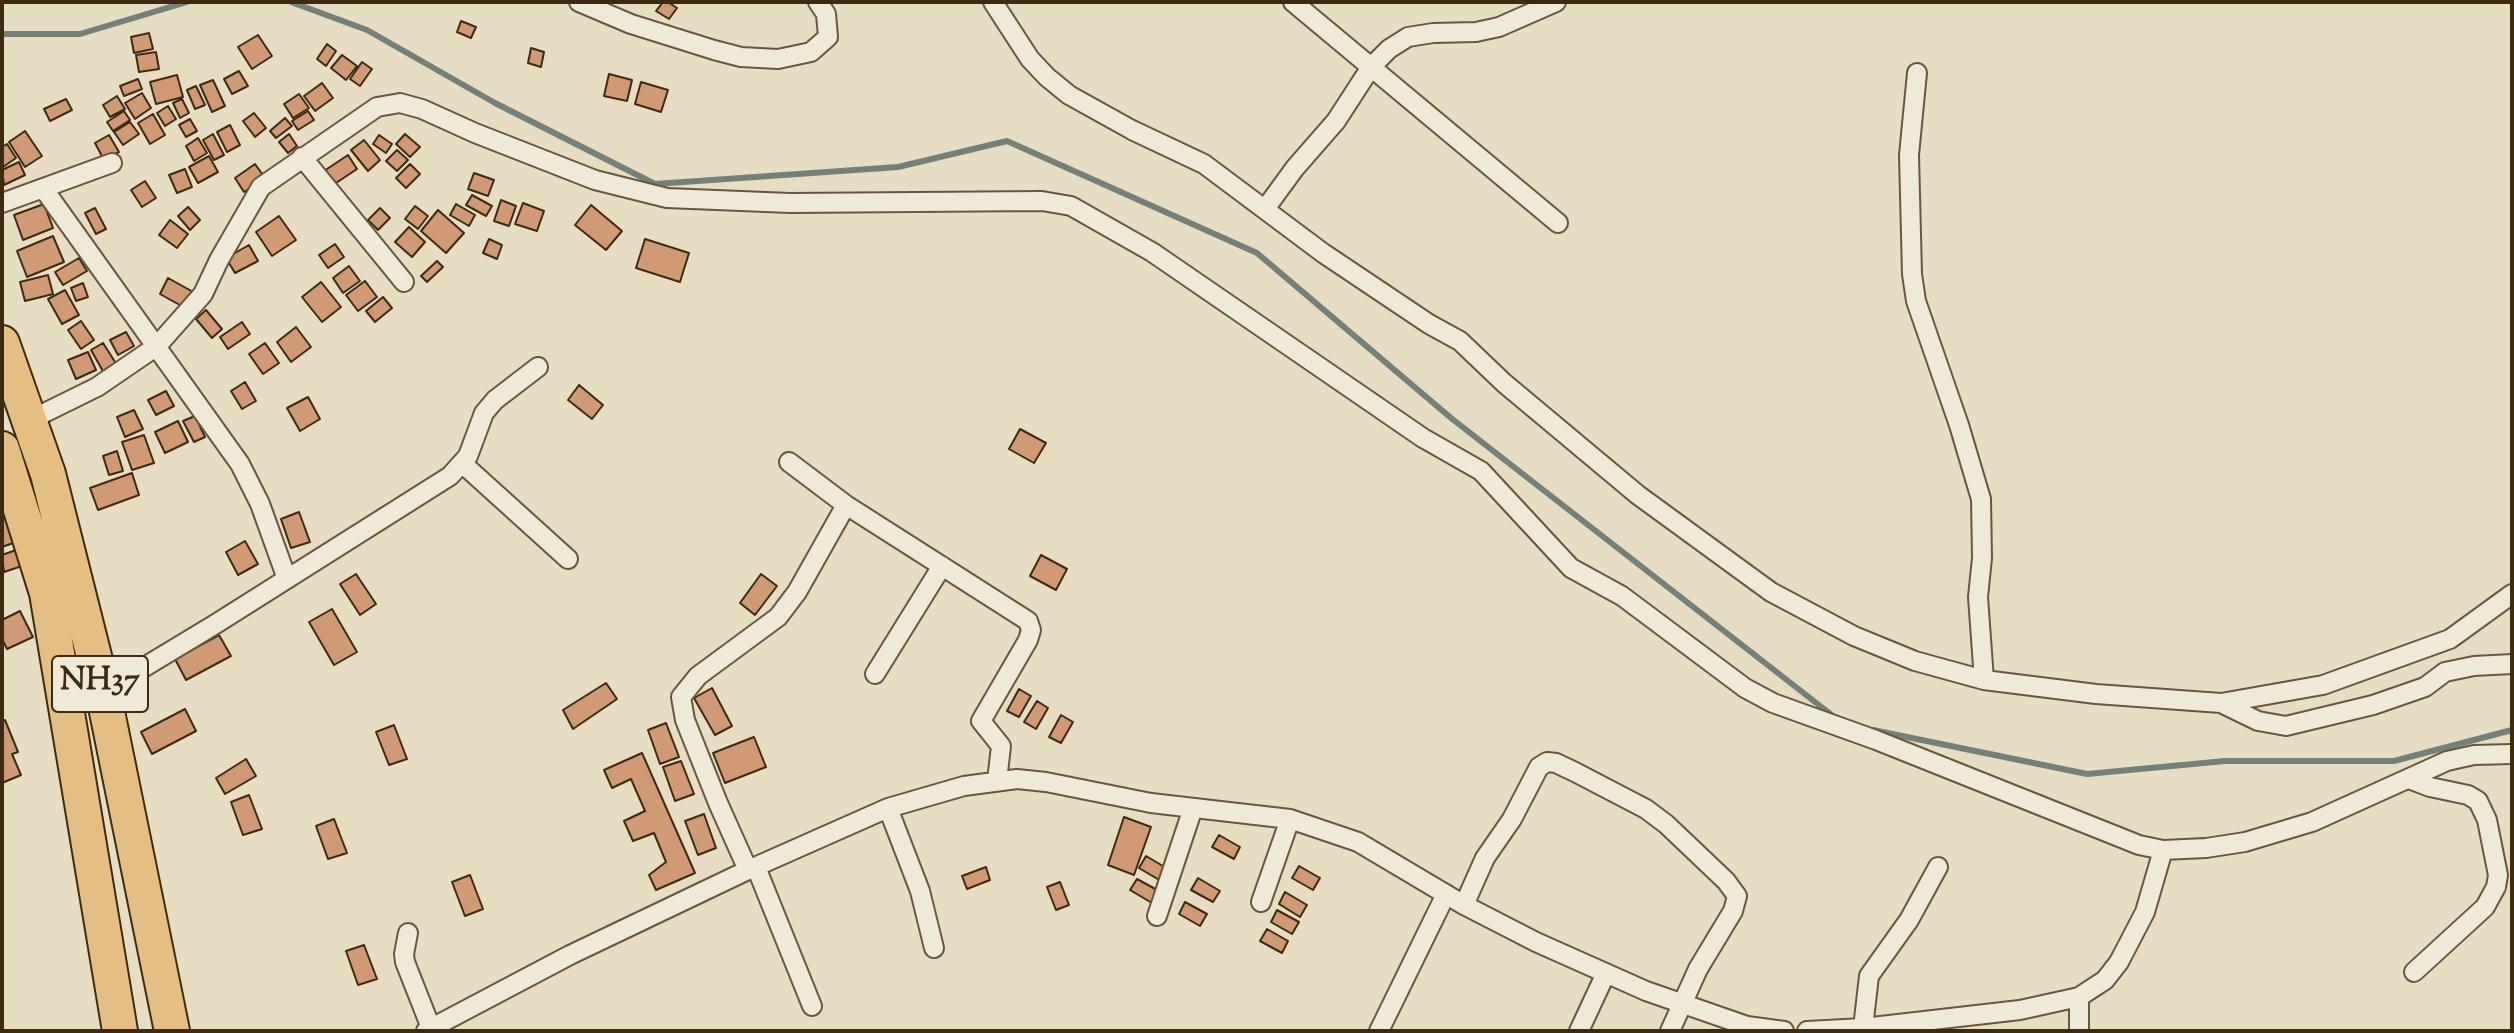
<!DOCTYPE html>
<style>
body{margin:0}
#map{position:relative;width:2514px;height:1033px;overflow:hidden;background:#e7ddc3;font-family:"Sorts Mill Goudy",serif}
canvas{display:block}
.frame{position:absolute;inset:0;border:4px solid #3e2a11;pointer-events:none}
</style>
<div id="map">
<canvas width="2514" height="1033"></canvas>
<div class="frame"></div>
</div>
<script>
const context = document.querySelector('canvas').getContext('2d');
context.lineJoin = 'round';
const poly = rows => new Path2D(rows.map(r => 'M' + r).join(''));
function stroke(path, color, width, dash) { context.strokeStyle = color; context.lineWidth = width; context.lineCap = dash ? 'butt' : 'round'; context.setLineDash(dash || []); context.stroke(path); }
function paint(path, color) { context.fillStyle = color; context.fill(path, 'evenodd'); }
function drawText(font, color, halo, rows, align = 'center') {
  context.font = font + ' "Sorts Mill Goudy",serif'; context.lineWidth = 7; context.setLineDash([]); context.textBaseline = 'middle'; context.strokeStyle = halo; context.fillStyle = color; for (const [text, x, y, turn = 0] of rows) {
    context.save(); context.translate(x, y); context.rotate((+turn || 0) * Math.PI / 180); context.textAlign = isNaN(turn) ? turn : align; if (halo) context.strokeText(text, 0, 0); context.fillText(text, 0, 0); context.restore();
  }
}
stroke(poly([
 [291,2,367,30,495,103,655,184,898,167,1007,141,1257,253,1451,418,1833,716],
 [2,34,80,34,187,2],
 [1873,730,2087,774,2225,761,2394,761,2512,730]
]), '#758078', 6);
const building = poly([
 [663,2,668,2,677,8,669,19,656,11,663,2],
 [461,21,476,27,471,38,457,32,461,21],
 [149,33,153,49,134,53,131,37,149,33],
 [258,35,272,56,252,69,238,47,258,35],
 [327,44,336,51,326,66,317,59,327,44],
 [531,48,544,52,541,67,528,63,531,48],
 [156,52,159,69,139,72,136,55,156,52],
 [342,55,357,66,346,80,331,68,342,55],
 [362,62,372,69,360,86,350,79,362,62],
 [239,71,248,86,232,94,224,79,239,71],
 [609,74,632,80,627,101,604,96,609,74],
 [177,75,183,97,156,104,150,82,177,75],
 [138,79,142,89,124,96,120,86,138,79],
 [213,80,225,106,212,112,200,85,213,80],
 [641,82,668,90,661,112,635,104,641,82],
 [322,83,333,98,315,111,304,96,322,83],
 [196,86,205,105,195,109,187,90,196,86],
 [142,93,151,108,135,119,125,103,142,93],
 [299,94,309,108,293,118,284,104,299,94],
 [117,96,125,109,110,117,103,105,117,96],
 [66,99,72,110,50,121,44,109,66,99],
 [182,99,189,113,180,118,173,103,182,99],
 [168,106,176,119,165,126,157,113,168,106],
 [124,111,130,120,113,131,107,122,124,111],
 [308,111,314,120,298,130,292,121,308,111],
 [254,113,266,128,255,137,243,121,254,113],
 [153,114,165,135,150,144,138,123,153,114],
 [285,118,292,126,276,138,270,131,285,118],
 [190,119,197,131,186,137,179,125,190,119],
 [130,122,139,134,123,145,114,132,130,122],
 [230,125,240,145,227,152,217,132,230,125],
 [25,131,42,156,25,167,9,142,25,131],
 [213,134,224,155,214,160,203,140,213,134],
 [289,134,297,146,288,153,279,142,289,134],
 [405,134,420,147,410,157,396,144,405,134],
 [109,135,119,152,104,160,95,143,109,135],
 [379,135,392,144,386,153,373,144,379,135],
 [198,138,207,153,194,161,186,146,198,138],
 [364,140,380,160,368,171,351,150,364,140],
 [7,144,16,158,3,167,2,147,7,144],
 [397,150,408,160,397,171,386,161,397,150],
 [348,155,357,169,333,185,324,171,348,155],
 [209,156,218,172,198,183,189,167,209,156],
 [19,162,25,175,4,185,2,170,19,162],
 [255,164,265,178,244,192,235,178,255,164],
 [410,164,420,174,406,188,396,178,410,164],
 [185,169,192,187,177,193,169,175,185,169],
 [474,173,494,180,488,196,468,189,474,173],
 [145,181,156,198,142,207,131,190,145,181],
 [472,195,492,206,486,216,466,205,472,195],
 [501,200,516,206,509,226,494,221,501,200],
 [523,203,544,211,537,231,515,224,523,203],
 [44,204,53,228,23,240,14,215,44,204],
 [456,204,475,215,469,226,450,215,456,204],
 [591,205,622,231,606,250,575,225,591,205],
 [415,206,428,216,418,229,405,219,415,206],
 [188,207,200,220,190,230,178,216,188,207],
 [95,208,106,229,96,234,85,213,95,208],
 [380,208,390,218,378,230,368,220,380,208],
 [438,210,464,233,446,253,421,231,438,210],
 [279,216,296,240,272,256,256,232,279,216],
 [170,220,188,234,177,248,159,235,170,220],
 [409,227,425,242,412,257,395,242,409,227],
 [53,236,64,262,27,277,17,251,53,236],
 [489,239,502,245,497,259,483,253,489,239],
 [645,239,689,253,680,282,636,268,645,239],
 [335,244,344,257,328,268,319,255,335,244],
 [249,245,258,261,235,273,226,258,249,245],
 [79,258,87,271,63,285,55,272,79,258],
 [437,261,443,267,427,282,421,276,437,261],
 [349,266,360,281,343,293,333,278,349,266],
 [48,275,53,294,25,301,20,282,48,275],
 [168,278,195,293,187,309,160,294,168,278],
 [365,281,377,297,358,311,346,295,365,281],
 [321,282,341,307,322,322,302,297,321,282],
 [83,283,88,297,76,301,71,288,83,283],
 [65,290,79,315,62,324,48,299,65,290],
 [383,297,392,308,375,322,366,311,383,297],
 [206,310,222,329,212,338,196,319,206,310],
 [81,321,94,340,81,349,68,330,81,321],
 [242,322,250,334,228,349,220,337,242,322],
 [296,327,311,347,291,362,277,342,296,327],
 [126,332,134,346,118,355,110,340,126,332],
 [103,343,117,365,104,373,91,350,103,343],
 [265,343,279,363,263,374,249,354,265,343],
 [88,352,96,370,76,379,68,360,88,352],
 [245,382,256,401,242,409,231,391,245,382],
 [579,385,603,405,592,419,568,400,579,385],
 [166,391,174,406,156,415,148,400,166,391],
 [308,397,320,419,300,431,287,408,308,397],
 [134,410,143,429,125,437,117,417,134,410],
 [195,416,205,437,194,442,183,421,195,416],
 [178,421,188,442,165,453,155,432,178,421],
 [1020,429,1046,443,1034,463,1009,449,1020,429],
 [144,435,154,463,132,470,122,442,144,435],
 [117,451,123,471,109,475,103,456,117,451],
 [132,473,139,495,98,510,90,488,132,473],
 [299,512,310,542,291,548,281,519,299,512],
 [6,513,16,542,2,547,2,514,6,513],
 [245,541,258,564,238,575,226,552,245,541],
 [19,549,25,565,4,572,2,555,19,549],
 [1041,555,1067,569,1056,590,1030,576,1041,555],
 [356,574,376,604,360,615,340,584,356,574],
 [761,574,777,586,755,615,740,603,761,574],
 [332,609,357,652,334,665,309,622,332,609],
 [20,611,33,637,7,649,2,639,2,620,20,611],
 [219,635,231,656,186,680,175,659,219,635],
 [606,683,617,699,573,729,563,710,606,683],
 [712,688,732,726,715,735,694,698,712,688],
 [1019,689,1031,696,1019,717,1007,711,1019,689],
 [1037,701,1048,708,1036,729,1024,722,1037,701],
 [185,709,196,731,152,754,141,732,185,709],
 [1061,715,1073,722,1061,743,1049,737,1061,715],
 [5,720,18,752,12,754,21,775,2,783,2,721,5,720],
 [666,723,679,757,660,764,648,730,666,723],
 [394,725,407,759,389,765,376,732,394,725],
 [754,737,766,767,725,783,713,753,754,737],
 [642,753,695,873,656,890,649,875,666,862,654,833,633,841,624,821,645,811,631,779,612,788,604,770,642,753],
 [246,759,256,776,225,794,216,778,246,759],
 [681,761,694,794,675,801,663,767,681,761],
 [249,795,262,829,243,835,231,802,249,795],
 [704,814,716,848,698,855,685,821,704,814],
 [1124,817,1151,827,1134,875,1108,865,1124,817],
 [334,819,347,853,328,859,316,826,334,819],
 [1219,835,1240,847,1234,859,1212,847,1219,835],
 [1146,856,1168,869,1161,881,1139,868,1146,856],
 [1299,866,1320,878,1313,890,1292,878,1299,866],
 [986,867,990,880,967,889,962,876,986,867],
 [470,875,483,909,465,916,452,882,470,875],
 [1198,878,1220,891,1213,902,1191,890,1198,878],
 [1137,879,1159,891,1152,903,1130,890,1137,879],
 [1060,882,1069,905,1056,910,1047,887,1060,882],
 [1285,892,1307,905,1300,917,1279,904,1285,892],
 [1185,902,1207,914,1200,926,1179,914,1185,902],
 [1277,910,1299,922,1292,934,1271,922,1277,910],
 [1267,929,1288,941,1282,953,1260,941,1267,929],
 [364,945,377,979,358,985,346,951,364,945]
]);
paint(building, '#d09b74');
stroke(building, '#3e2a11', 2);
const street = poly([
 [579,2,631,24,714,50,741,57,778,59,811,52,828,37,826,14,818,2],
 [993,2,1030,59,1047,77,1069,95,1132,130,1204,164,1323,253,1429,324,1460,341,1504,383,1638,495,1771,592,1854,636,1915,661,1984,680,2096,694,2221,703,2323,685,2450,639,2512,594],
 [1293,2,1558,223],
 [1917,73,1909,155,1912,274,1916,301,1959,425,1981,499,1982,558,1978,597,1984,680],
 [302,157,404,282],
 [43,188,240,464,260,504,287,579],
 [2,203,112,163],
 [1265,209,1295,168,1336,121,1371,67,1389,49,1408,37,1433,33,1476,32,1499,27,1556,2],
 [30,420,97,387,157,346,203,294,219,260,261,187,377,107,400,103,422,109,475,133,595,180,667,198,790,203,1042,201,1071,206,1152,252,1423,438,1481,471,1571,568,1622,596,1745,688,1773,703,1876,740,2139,845,2163,850,2206,848,2245,842,2312,822,2447,761,2474,755,2512,754],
 [789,462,846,505,1028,621,1031,630,1028,640,981,721,1001,746,997,781],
 [463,464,568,559],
 [875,674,942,566],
 [103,692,214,625,450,476,468,456,484,413,495,400,538,367],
 [2221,703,2258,721,2286,726,2373,705,2425,687,2445,672,2474,666,2512,664],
 [2409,779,2430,787,2468,795,2478,801,2487,820,2498,875,2496,887,2485,907,2414,972],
 [888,808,920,891,934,948],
 [756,867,812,1006],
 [748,870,718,803,685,720,681,697,698,676,778,617,797,592,846,505],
 [1261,902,1290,819],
 [1464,905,1485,858,1512,819,1539,767,1547,762,1556,763,1575,772,1646,809,1666,824,1726,881,1737,896,1733,911,1698,969,1670,1031],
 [1157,916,1193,808],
 [408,933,404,954,405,962,431,1028],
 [2079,997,2079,1031],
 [1863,1028,1869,976,1909,920,1938,867],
 [426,1031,570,955,748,870,888,808,964,786,1017,779,1046,782,1151,803,1290,819,1358,842,1464,905,1536,942,1646,991,1747,1026,1784,1031],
 [1379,1031,1446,894],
 [1579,1031,1606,973],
 [1807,1031,1863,1028,2020,1010,2079,997,2105,980,2119,962,2145,912,2163,850]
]);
const highway = poly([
 [2,343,48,474,103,692,172,1031],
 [2,449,47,593,120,1031]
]);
stroke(street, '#68573e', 22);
stroke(highway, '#3e2a11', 38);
stroke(street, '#efe9d8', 18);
stroke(highway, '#e4be82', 34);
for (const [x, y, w] of [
 [100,684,96]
]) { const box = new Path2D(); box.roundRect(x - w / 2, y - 28, w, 56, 6); context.fillStyle = '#efe9d8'; context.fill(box); stroke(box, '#3e2a11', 2); }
drawText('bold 32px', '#3e2a11', null, [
 ["NH37",100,684]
]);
</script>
